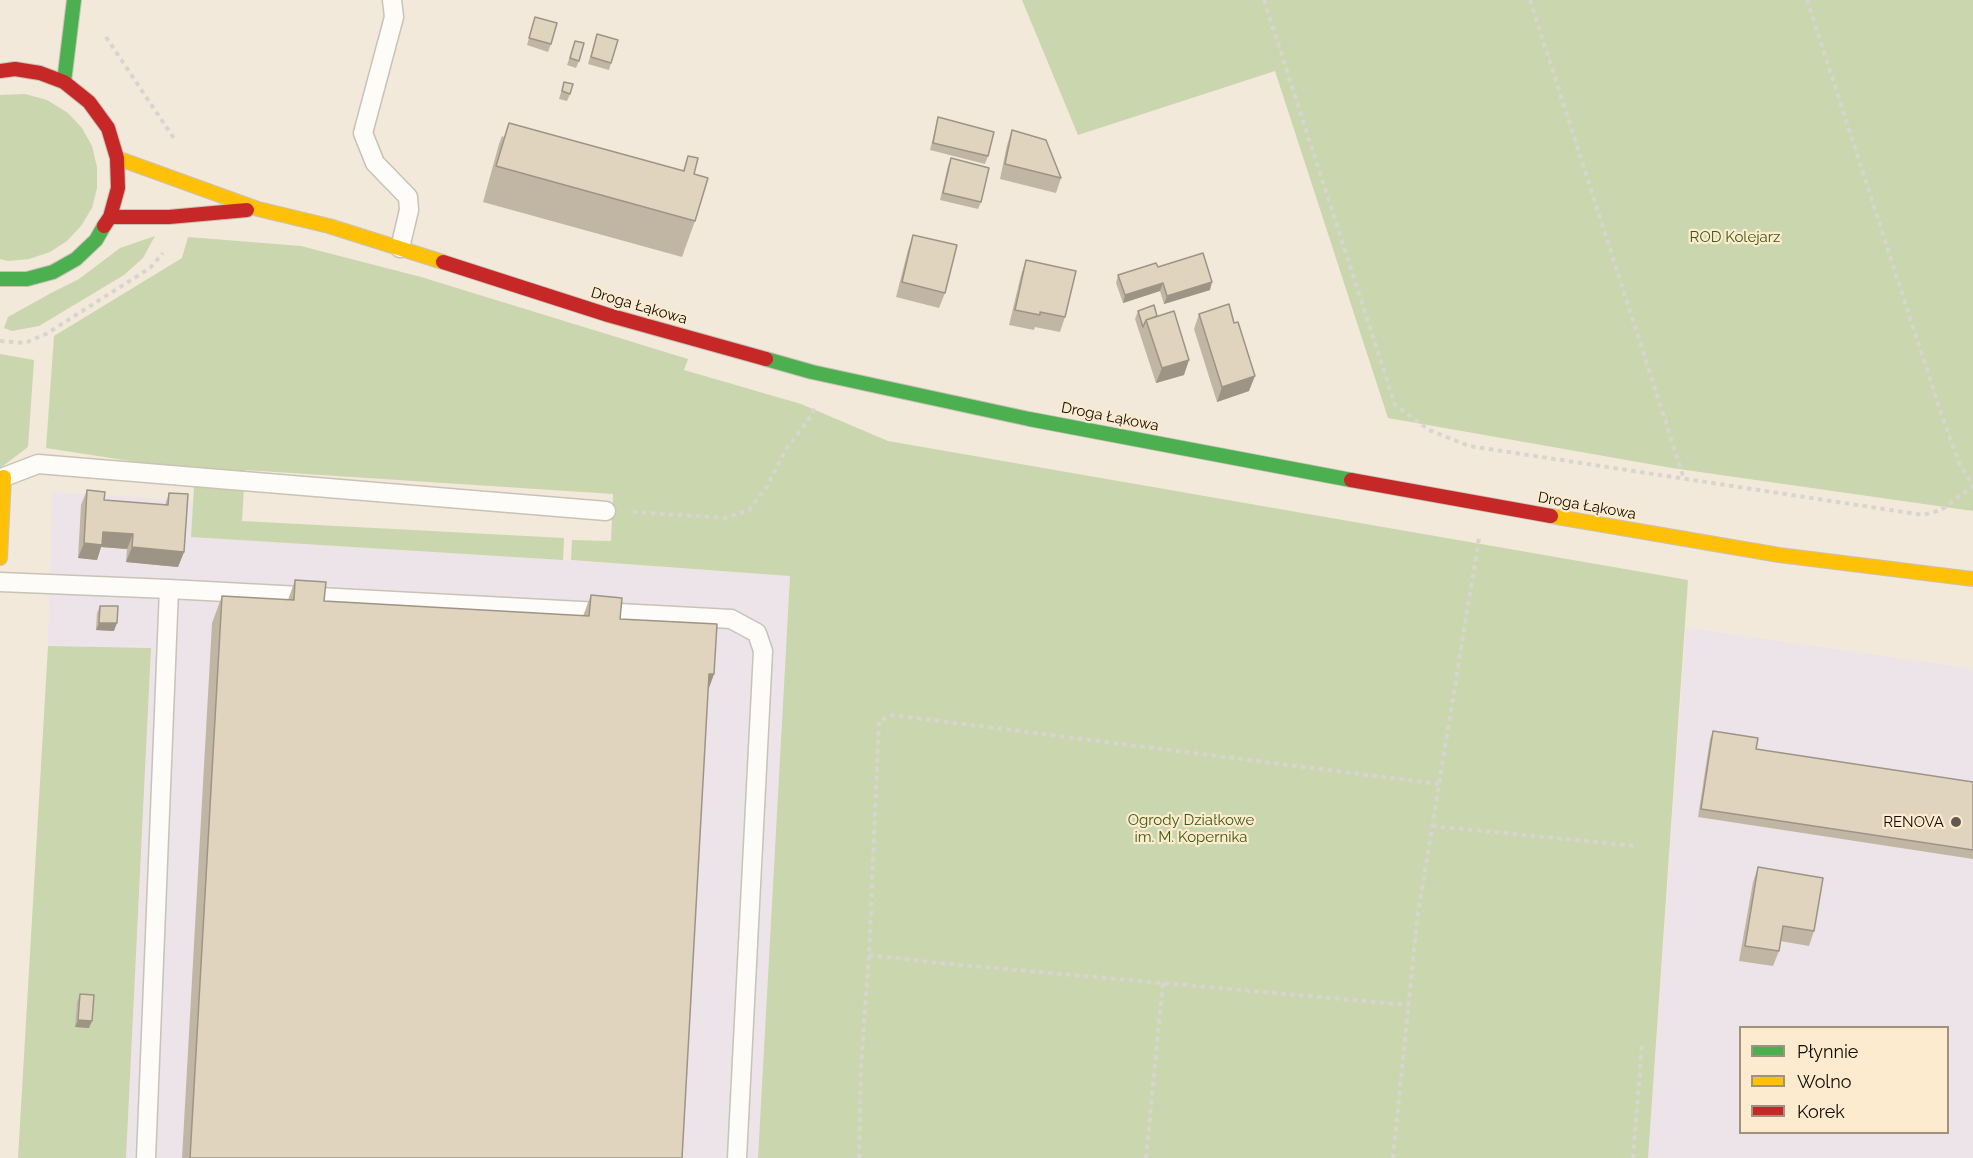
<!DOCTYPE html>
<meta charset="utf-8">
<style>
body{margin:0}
#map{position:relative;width:1973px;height:1158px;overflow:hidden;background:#f2e9da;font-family:Raleway,sans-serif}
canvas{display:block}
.legend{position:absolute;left:1739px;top:1026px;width:210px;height:108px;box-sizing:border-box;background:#fdebcf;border:2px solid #9f927e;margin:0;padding:8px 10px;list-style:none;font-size:18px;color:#110c04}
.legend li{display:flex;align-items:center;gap:12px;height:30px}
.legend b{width:30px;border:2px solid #9f927e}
</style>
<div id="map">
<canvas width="1973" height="1158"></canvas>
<ul class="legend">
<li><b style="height:8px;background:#4caf50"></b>Płynnie</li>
<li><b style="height:8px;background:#ffc107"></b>Wolno</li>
<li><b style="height:8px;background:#c62828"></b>Korek</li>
</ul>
</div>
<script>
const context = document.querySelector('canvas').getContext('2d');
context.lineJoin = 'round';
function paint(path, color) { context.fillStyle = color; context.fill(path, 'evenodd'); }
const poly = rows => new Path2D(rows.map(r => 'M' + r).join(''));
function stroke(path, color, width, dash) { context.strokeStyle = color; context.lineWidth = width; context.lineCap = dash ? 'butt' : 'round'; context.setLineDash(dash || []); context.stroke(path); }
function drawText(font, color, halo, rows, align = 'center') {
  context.font = font + ' Raleway,sans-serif'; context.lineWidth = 4.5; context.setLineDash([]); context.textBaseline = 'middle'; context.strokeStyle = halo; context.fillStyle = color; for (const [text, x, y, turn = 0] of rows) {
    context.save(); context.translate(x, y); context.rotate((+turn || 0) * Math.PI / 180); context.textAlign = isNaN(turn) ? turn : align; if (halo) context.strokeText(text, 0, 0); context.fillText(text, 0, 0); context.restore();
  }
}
paint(poly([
 [52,492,193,501,191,537,563,560,790,576,758,1158,126,1158,151,648,48,646],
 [1686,628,1973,669,1973,1158,1648,1158],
 [1740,1028,1948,1028,1948,1132,1740,1132]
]), '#ece4e8');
paint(poly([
 [1022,0,1973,0,1973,511,1672,468,1388,418,1275,71,1078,135],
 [25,94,47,100,68,113,82,128,92,146,97,167,97,188,92,208,81,226,67,241,50,252,29,259,8,261,0,259,0,95],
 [155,236,143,258,124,275,39,326,12,331,4,328,8,317,51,293,79,279,120,248],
 [188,237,301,246,421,277,688,359,684,370,801,404,888,441,1688,580,1648,1158,758,1158,790,576,571,560,572,540,611,541,613,494,245,470,242,521,564,538,563,560,191,537,195,471,46,448,54,336,182,258],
 [0,354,34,360,28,447,0,468],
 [48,646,151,648,126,1158,18,1158]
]), '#cad6ae');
const lane = poly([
 [392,0,394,17,363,133,375,163,408,197,409,210,400,248],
 [4,477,38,464,606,511],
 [0,582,169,589,731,619,757,633,763,651,737,1158],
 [146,1158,169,589]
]);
const fast = poly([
 [64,82,74,0],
 [0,279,27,279,53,272,76,259,96,240,104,226],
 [766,359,812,372,1029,419,1351,480]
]);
const slow = poly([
 [117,158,258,209,329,226,443,262],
 [1551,516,1779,555,1973,579],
 [0,558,4,477]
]);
const jam = poly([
 [0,71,15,69,40,73,64,82,89,102,108,128,117,158,118,188,110,217,104,226],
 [110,217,169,217,247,210],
 [443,262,608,315,766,359],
 [1351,480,1551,516]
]);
stroke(lane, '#c9c2b6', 21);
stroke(fast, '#c9c2b6', 16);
stroke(slow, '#c9c2b6', 16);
stroke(jam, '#c9c2b6', 16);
stroke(poly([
 [1264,0,1395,405,1429,430,1469,446,1923,515,1941,510,1973,486,1959,463,1940,410,1807,0],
 [1530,0,1684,479],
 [106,37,175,140],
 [0,341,25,343,46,334,150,268,163,253],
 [633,512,725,518,749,510,766,488,786,449,807,422,815,408],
 [1432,826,1637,846],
 [869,955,939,963,1408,1005],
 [859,1158,861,1066,869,955,879,721,892,715,1439,784],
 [1146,1158,1163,982],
 [1393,1158,1417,920,1479,538],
 [1633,1158,1642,1045]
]), '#d8d5d0', 4, [4.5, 4.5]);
stroke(lane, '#fdfcf9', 18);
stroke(fast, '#4caf50', 14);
stroke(slow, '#ffc107', 14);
stroke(jam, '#c62828', 14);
paint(poly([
 [535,17,551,44,548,52,527,45],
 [597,34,611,63,609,70,588,64],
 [575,41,579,61,576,68,567,65],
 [564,82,570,94,567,101,559,99],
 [938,117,988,156,985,164,930,150,936,125],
 [509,123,683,171,688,156,694,174,695,221,682,257,483,202,499,144,502,136,504,137],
 [1012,130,1061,178,1056,193,1000,179,1007,145],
 [951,158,981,202,978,209,940,200,948,166],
 [913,235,945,293,939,308,896,297,908,250],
 [1026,260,1065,317,1060,332,1035,327,1034,330,1009,325,1021,275],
 [1158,267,1210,290,1164,304,1160,291,1123,303,1116,283,1118,275],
 [1138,311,1157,316,1184,375,1156,383,1135,319],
 [1199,314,1249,391,1217,402,1194,329],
 [87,490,104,500,165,505,169,493,184,552,178,567,126,562,127,549,101,547,97,560,78,558,81,505],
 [295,580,324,601,583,616,591,595,620,619,714,674,708,689,682,1158,182,1158,212,623,222,596,288,600],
 [100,606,114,631,96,630,97,613],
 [1713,731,1756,749,1973,782,1973,859,1698,817,1710,739],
 [1758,867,1814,931,1809,946,1780,941,1779,951,1773,966,1739,961,1753,882],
 [80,994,89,1028,75,1027,77,1002]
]), '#c1b6a4');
paint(poly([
 [1212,282,1210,290,1164,304,1167,296],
 [1163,283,1160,291,1123,303,1125,295],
 [1189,360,1184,375,1156,383,1162,368],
 [1255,376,1249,391,1217,402,1222,387],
 [103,532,133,534,127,549,101,547,97,560,78,558,84,543],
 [132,547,184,552,178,567,126,562],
 [99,623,117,623,114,631,96,630],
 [709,674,714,674,704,702],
 [78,1020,92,1021,89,1028,75,1027]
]), '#9d9486');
const building = poly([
 [535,17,557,23,551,44,529,38,535,17],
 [597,34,618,40,611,63,591,57,597,34],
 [575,41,584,43,579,61,570,58,575,41],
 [564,82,573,84,570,94,562,91,564,82],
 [938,117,994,132,988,156,933,143,938,117],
 [509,123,684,171,688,156,698,158,694,174,708,178,695,221,496,166,509,123],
 [1012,130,1046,140,1061,178,1005,164,1012,130],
 [951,158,989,168,981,202,943,193,951,158],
 [913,235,957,245,945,293,902,282,913,235],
 [1203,253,1212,282,1167,296,1163,283,1125,295,1118,275,1156,263,1158,267,1203,253],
 [1026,260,1076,271,1065,317,1040,312,1040,315,1015,310,1026,260],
 [1229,304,1234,323,1238,322,1255,376,1222,387,1199,314,1229,304],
 [1154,305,1157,316,1146,320,1143,327,1138,311,1154,305],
 [1174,311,1189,360,1162,368,1146,320,1174,311],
 [87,490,105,492,104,500,168,505,169,493,188,494,184,552,132,547,133,534,103,532,102,545,84,543,87,490],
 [295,580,326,582,324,601,589,616,591,595,622,598,620,619,717,624,714,674,709,674,682,1158,190,1158,222,596,294,600,295,580],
 [100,606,118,606,117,623,99,623,100,606],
 [1713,731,1758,738,1756,749,1973,782,1973,850,1701,809,1713,731],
 [1758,867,1823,878,1814,931,1783,926,1779,951,1745,946,1758,867],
 [80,994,94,995,92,1021,78,1020,80,994]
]);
paint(building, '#e0d4bf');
stroke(building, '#9d9486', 1.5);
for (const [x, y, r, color] of [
 [1956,822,6,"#60594f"]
]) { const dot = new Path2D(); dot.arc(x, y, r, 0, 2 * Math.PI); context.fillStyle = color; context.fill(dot); stroke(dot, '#fdebcf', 2); }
drawText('15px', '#3c590d', '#fdebcf', [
 ["ROD Kolejarz",1735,237],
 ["Ogrody Działkowe",1191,820],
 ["im. M. Kopernika",1191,837]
]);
drawText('15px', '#110c04', '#fdebcf', [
 ["Droga Łąkowa",639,306,16],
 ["Droga Łąkowa",1110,417,11],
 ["Droga Łąkowa",1587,506,10]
]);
drawText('15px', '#110c04', '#fdebcf', [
 ["RENOVA",1944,822]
], 'right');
</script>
